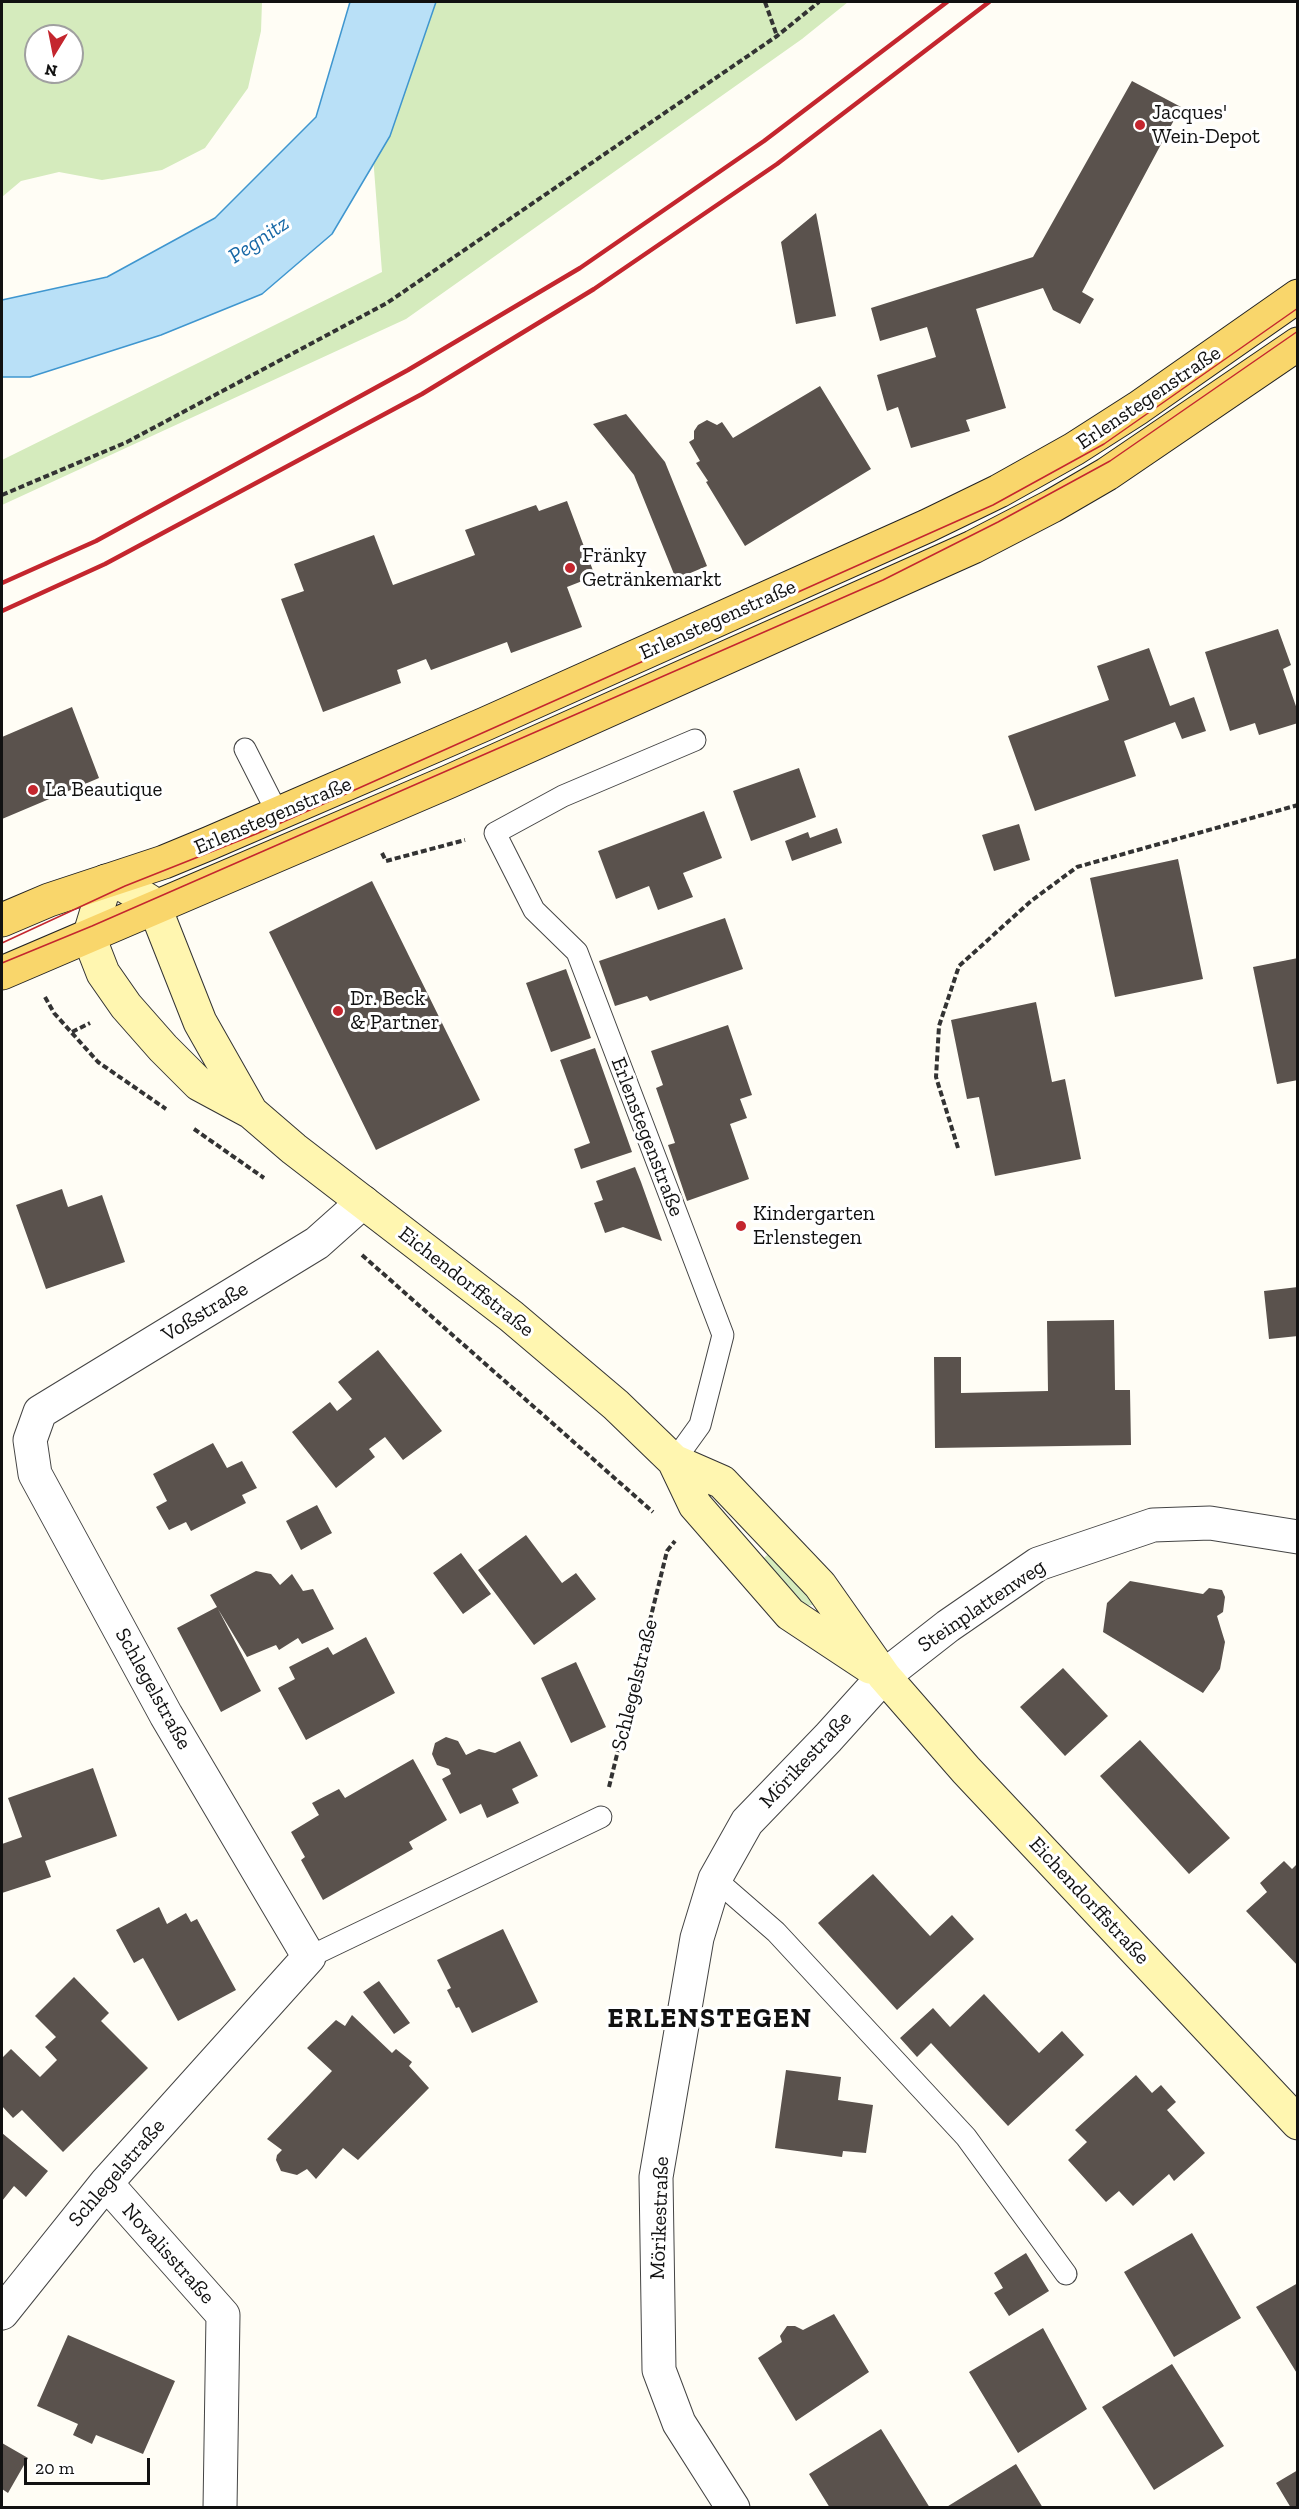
<!DOCTYPE html>
<meta charset="utf-8">
<style>
body{margin:0}
#map{position:relative;width:1299px;height:2509px;overflow:hidden;background:#fffdf5;font-family:"Zilla Slab",serif}
canvas{display:block}
.frame{position:absolute;inset:0;border:3px solid #111;pointer-events:none}
.north{position:absolute;left:24px;top:24px;width:60px;height:60px;box-sizing:border-box;background:#fff;border:2px solid #a0a0a0;border-radius:50%;rotate:190deg;font-size:16px;font-weight:700;line-height:24px;text-align:center;color:#111}
.north::after{content:'';display:block;margin:auto;width:21px;height:27px;background:#c4262e;clip-path:polygon(50% 0,100% 100%,50% 72%,0 100%)}
.scale{position:absolute;left:24px;top:2458px;width:126px;height:27px;box-sizing:border-box;border:3px solid #111;border-top:0;padding-left:8px;font-size:18px;line-height:21px;white-space:nowrap;color:#111;-webkit-text-stroke:4px #fff;paint-order:stroke}
</style>
<div id="map">
<canvas width="1299" height="2509"></canvas>
<div class="frame"></div>
<div class="north">N</div>
<div class="scale">20 m</div>
</div>
<script>
const context = document.querySelector('canvas').getContext('2d');
context.lineJoin = 'round';
function paint(path, color) { context.fillStyle = color; context.fill(path, 'evenodd'); }
const poly = rows => new Path2D(rows.map(r => 'M' + r).join(''));
function stroke(path, color, width, dash) { context.strokeStyle = color; context.lineWidth = width; context.lineCap = dash ? 'butt' : 'round'; context.setLineDash(dash || []); context.stroke(path); }
function drawText(font, color, halo, rows, align = 'center') {
  context.font = font + ' "Zilla Slab",serif'; context.lineWidth = 6; context.setLineDash([]); context.textBaseline = 'middle'; context.strokeStyle = halo; context.fillStyle = color; for (const [text, x, y, turn = 0] of rows) {
    context.save(); context.translate(x, y); context.rotate((+turn || 0) * Math.PI / 180); context.textAlign = isNaN(turn) ? turn : align; if (halo) context.strokeText(text, 0, 0); context.fillText(text, 0, 0); context.restore();
  }
}
paint(poly([
 [2,2,262,2,261,31,248,88,205,148,162,170,102,180,59,172,21,181,2,197],
 [36,36,72,36,72,72,36,72],
 [361,2,848,2,802,39,406,319,2,505,2,460,382,272],
 [772,1550,816,1600,813,1605,802,1606,760,1562]
]), '#d5ebbd');
const water = poly([
 [350,2,436,2,390,136,332,234,262,294,161,335,30,377,2,377,2,300,107,277,215,218,316,117,350,2]
]);
paint(water, '#b9e0f7');
stroke(water, '#3f96cf', 1.5);
paint(poly([
 [1132,81,1181,107,1082,292,1094,299,1080,324,1053,310,1043,288,976,309,1006,408,966,420,970,431,911,448,898,407,887,411,877,375,936,357,927,327,880,341,871,308,1033,257],
 [816,213,836,316,796,324,781,242],
 [820,386,871,469,745,546,706,482,708,481,696,463,700,461,689,442,694,439,694,431,698,425,707,420,717,425,722,422,733,438],
 [626,414,665,462,707,566,676,579,634,475,593,424],
 [567,501,595,576,567,587,582,627,511,653,507,642,431,670,426,659,397,670,401,683,323,712,281,599,304,591,294,564,374,535,393,585,475,555,465,530,536,505,539,511],
 [1278,629,1291,665,1283,669,1298,712,1298,723,1259,735,1255,723,1230,731,1205,652],
 [1149,648,1170,706,1194,697,1206,731,1182,739,1175,722,1124,741,1136,776,1035,811,1008,736,1109,700,1097,666],
 [72,707,99,778,2,819,2,737],
 [799,768,816,817,751,841,733,791],
 [704,811,722,858,683,873,693,897,658,910,649,886,616,899,598,851],
 [1019,824,1030,860,994,871,982,835],
 [837,828,842,843,792,861,785,841,808,832,810,838],
 [1178,859,1203,979,1115,997,1090,878],
 [372,881,480,1100,376,1150,269,932],
 [725,918,743,969,650,1001,647,996,615,1006,599,961],
 [1298,958,1298,1080,1277,1084,1253,967],
 [566,969,591,1038,551,1052,526,983],
 [1036,1002,1052,1082,1065,1079,1081,1159,995,1176,979,1097,967,1099,951,1020],
 [728,1025,752,1095,740,1099,747,1118,730,1124,749,1179,687,1201,668,1145,675,1143,656,1088,663,1085,651,1051],
 [595,1048,632,1152,581,1169,574,1149,590,1143,560,1060],
 [635,1167,641,1182,662,1241,623,1227,605,1233,594,1203,603,1200,596,1181],
 [62,1189,68,1207,102,1195,125,1262,46,1289,16,1205],
 [1298,1287,1298,1336,1269,1339,1264,1291],
 [1114,1320,1115,1390,1130,1390,1131,1445,935,1448,934,1357,961,1357,961,1393,1048,1391,1047,1321],
 [378,1350,442,1431,403,1460,385,1437,369,1449,375,1457,336,1488,292,1432,330,1402,337,1411,352,1399,338,1382],
 [213,1443,227,1468,242,1461,257,1488,242,1495,246,1503,191,1531,186,1522,169,1530,156,1507,167,1501,153,1474],
 [317,1505,332,1533,301,1550,286,1521],
 [526,1535,562,1583,576,1573,596,1599,534,1645,478,1570],
 [461,1553,491,1594,463,1614,433,1573],
 [256,1571,271,1574,280,1585,292,1574,303,1591,313,1589,334,1629,302,1644,298,1638,279,1650,276,1645,247,1657,218,1609,261,1691,221,1712,177,1628,217,1607,210,1595],
 [1130,1581,1203,1594,1209,1588,1222,1590,1225,1597,1223,1612,1217,1616,1225,1642,1220,1669,1203,1693,1103,1632,1107,1603],
 [366,1637,395,1693,306,1740,278,1688,295,1679,289,1667,328,1647,333,1655],
 [576,1662,606,1727,571,1743,541,1678],
 [1063,1668,1108,1716,1065,1756,1020,1707],
 [446,1737,458,1741,466,1755,479,1749,495,1753,520,1741,538,1776,512,1789,519,1803,487,1818,481,1804,460,1814,442,1779,451,1774,449,1769,437,1765,432,1754,435,1743],
 [1140,1740,1230,1838,1189,1874,1100,1776],
 [413,1759,447,1820,409,1842,413,1849,323,1900,301,1860,305,1857,291,1832,319,1815,312,1803,339,1789,345,1798],
 [93,1768,117,1836,45,1861,51,1877,2,1893,2,1844,22,1837,8,1798],
 [1284,1861,1292,1869,1298,1863,1298,1966,1246,1911,1267,1892,1260,1883],
 [873,1874,930,1936,952,1915,974,1939,897,2010,818,1923],
 [159,1907,167,1924,186,1913,191,1922,197,1919,236,1990,178,2021,143,1958,134,1963,116,1930],
 [503,1929,538,2002,472,2033,459,2007,456,2008,447,1990,451,1988,437,1960],
 [74,1977,109,2013,101,2021,148,2068,63,2152,22,2110,13,2118,2,2106,2,2058,11,2049,40,2077,57,2060,45,2047,56,2037,35,2016],
 [379,1981,410,2023,394,2034,363,1992],
 [984,1994,1039,2053,1062,2031,1084,2055,1008,2126,931,2043,917,2057,900,2038,933,2008,950,2027],
 [352,2015,392,2053,396,2049,412,2062,409,2066,429,2088,358,2160,343,2148,316,2179,307,2169,297,2175,281,2171,276,2160,277,2155,282,2150,267,2139,332,2071,307,2048,336,2020,345,2026],
 [786,2070,841,2077,838,2100,873,2105,866,2153,843,2151,842,2157,775,2148],
 [1136,2075,1152,2093,1161,2085,1176,2102,1167,2110,1205,2153,1174,2181,1169,2174,1133,2206,1119,2191,1106,2202,1068,2160,1087,2142,1075,2130],
 [2,2133,48,2171,26,2197,14,2186,2,2201],
 [1192,2233,1241,2318,1174,2357,1124,2272],
 [1026,2253,1049,2291,1009,2316,994,2293,1003,2288,994,2273],
 [1298,2283,1298,2375,1256,2307],
 [834,2314,869,2372,796,2421,758,2358,782,2342,780,2336,787,2326,795,2326,803,2330],
 [1043,2328,1087,2409,1018,2453,969,2372],
 [68,2335,175,2381,143,2454,96,2435,92,2444,73,2435,78,2424,37,2406],
 [1172,2364,1224,2446,1154,2490,1102,2407],
 [881,2429,930,2508,830,2508,809,2474],
 [2,2443,28,2458,8,2493,2,2489],
 [1016,2464,1043,2508,945,2508],
 [1298,2470,1298,2508,1291,2508,1276,2483]
]), '#5a524d');
const lane = poly([
 [245,749,278,814],
 [674,1461,700,1425,723,1335,577,952,534,910,495,833,563,796,695,740],
 [715,1879,776,1932,966,2137,1066,2274],
 [309,1957,601,1817]
]);
const street = poly([
 [106,2183,223,2315,220,2508],
 [2,2313,106,2183,309,1957,166,1715,35,1474,30,1440,40,1412,317,1243,363,1202],
 [733,2508,679,2423,659,2370,656,2177,697,1938,715,1879,747,1822,828,1738,884,1676,948,1626,1038,1564,1153,1525,1210,1523,1298,1537]
]);
const secondary = poly([
 [251,1112,200,1022,155,908,149,901,125,886,106,881,89,937,103,973,126,1006,163,1048,199,1084,251,1112,294,1149,511,1316,616,1405,674,1461,722,1482,820,1585,884,1676,966,1770,1298,2123],
 [674,1461,695,1505,790,1614,870,1667]
]);
const primary = poly([
 [2,920,49,900,164,862,210,843,485,724,927,526,999,491,1074,449,1138,408,1298,296],
 [2,973,448,782,973,547,1052,506,1107,474,1298,344]
]);
stroke(lane, '#444', 23);
stroke(street, '#444', 35);
stroke(secondary, '#333', 35);
stroke(primary, '#222', 35);
stroke(poly([
 [765,2,777,36],
 [2,495,127,442,387,303,777,36,819,2],
 [382,853,386,861,465,840],
 [45,997,54,1013,98,1062,166,1109],
 [72,1032,90,1023],
 [194,1129,264,1178],
 [958,1148,936,1077,939,1026,959,966,1031,901,1077,867,1298,805],
 [362,1255,653,1512],
 [609,1787,667,1551,675,1541]
]), '#333', 4, [6, 3]);
stroke(lane, '#fff', 21);
stroke(street, '#fff', 33);
stroke(secondary, '#fff6b0', 33);
stroke(primary, '#f9d66b', 33);
stroke(poly([
 [2,943,125,886,256,834,993,505,1104,444,1298,308],
 [2,963,92,926,883,580,998,522,1110,461,1298,331]
]), '#c4262e', 1.5);
stroke(poly([
 [2,583,96,541,408,370,580,268,764,141,947,2],
 [2,611,105,564,422,394,594,289,777,164,989,2]
]), '#c4262e', 4.5);
for (const [x, y, r, color] of [
 [1140,125,6,"#c4262e"],
 [570,568,6,"#c4262e"],
 [33,790,6,"#c4262e"],
 [338,1011,6,"#c4262e"],
 [741,1226,6,"#c4262e"]
]) { const dot = new Path2D(); dot.arc(x, y, r, 0, 2 * Math.PI); context.fillStyle = color; context.fill(dot); stroke(dot, '#fff', 2); }
drawText('21px', '#111', '#fff', [
 ["Jacques'",1152,113],
 ["Wein-Depot",1152,137],
 ["Fränky",582,556],
 ["Getränkemarkt",582,580],
 ["La Beautique",45,790],
 ["Dr. Beck",350,999],
 ["& Partner",350,1023],
 ["Kindergarten",753,1214],
 ["Erlenstegen",753,1238]
], 'left');
drawText('21px', '#111', '#fff', [
 ["Erlenstegenstraße",1149,398,-34],
 ["Erlenstegenstraße",718,620,-24],
 ["Erlenstegenstraße",273,816,-23],
 ["Erlenstegenstraße",647,1137,69],
 ["Eichendorffstraße",466,1282,38],
 ["Voßstraße",205,1312,-31],
 ["Steinplattenweg",982,1606,-34],
 ["Schlegelstraße",635,1685,-76],
 ["Schlegelstraße",153,1689,61],
 ["Mörikestraße",806,1760,-47],
 ["Eichendorffstraße",1089,1901,47],
 ["Schlegelstraße",117,2173,-49],
 ["Mörikestraße",660,2218,-88],
 ["Novalisstraße",168,2254,48]
]);
drawText('italic 22px', '#1768a6', '#fff', [
 ["Pegnitz",259,240,-34]
]);
context.letterSpacing = '1.5px';
drawText('bold 27px', '#111', '#fff', [
 ["ERLENSTEGEN",710,2019]
]);
context.letterSpacing = '0px';
</script>
